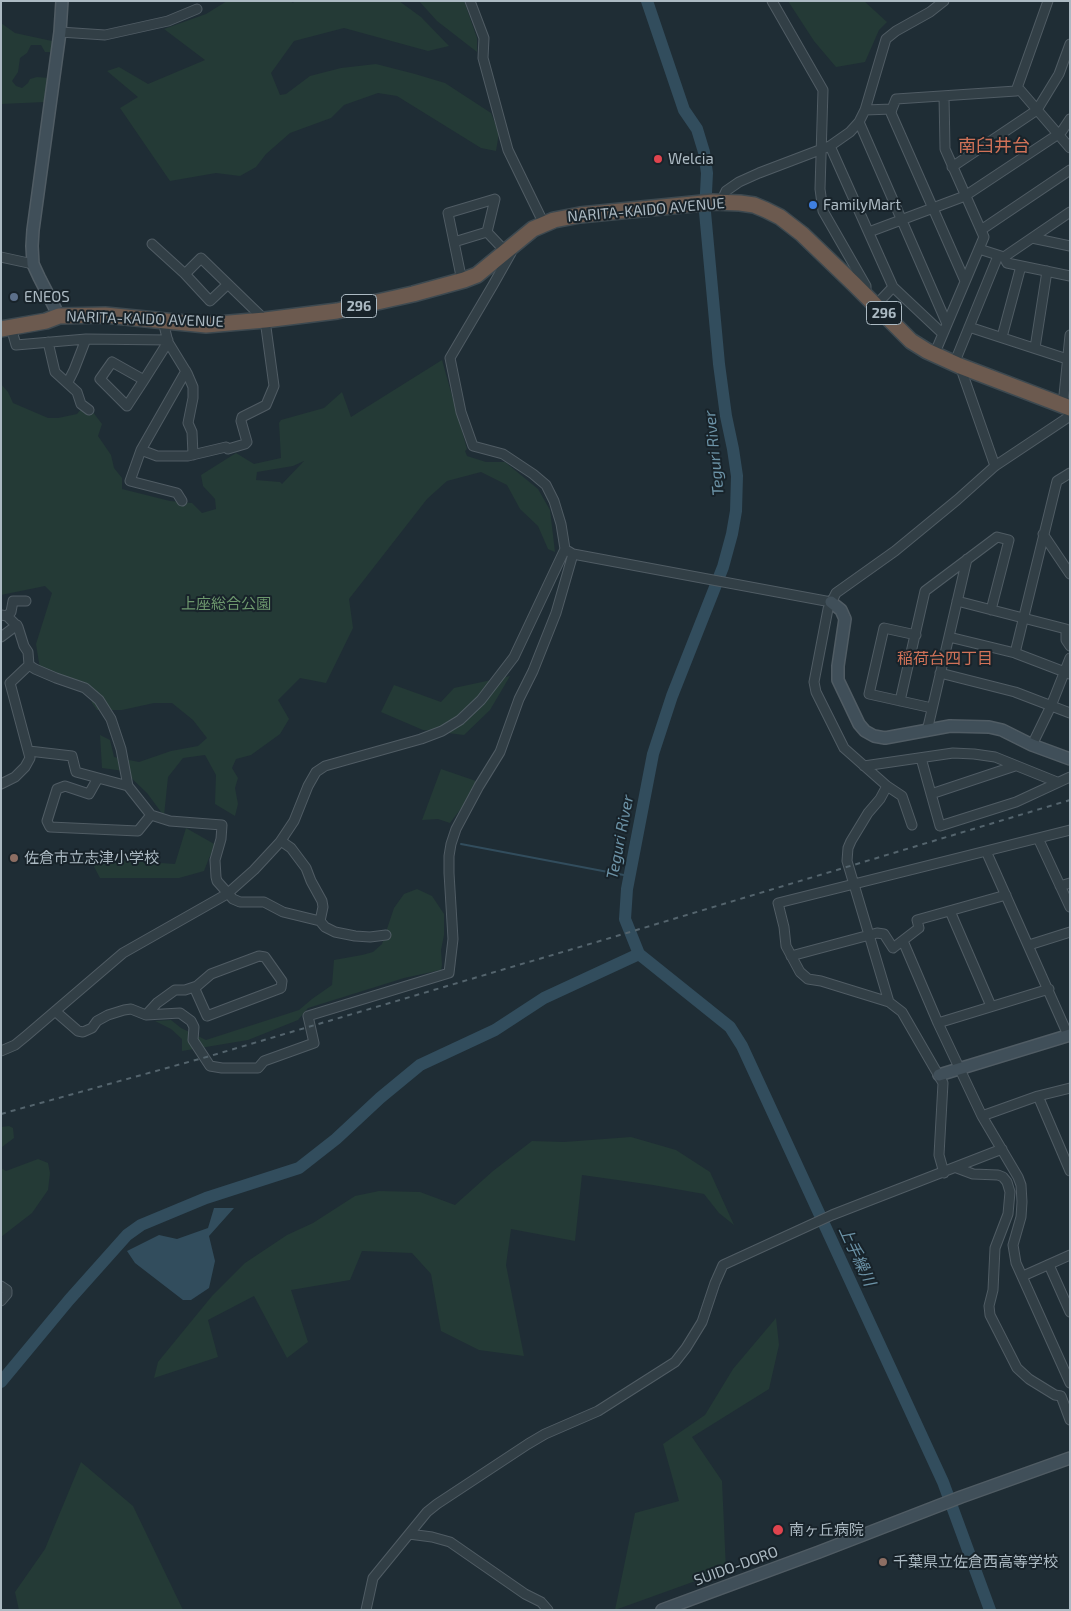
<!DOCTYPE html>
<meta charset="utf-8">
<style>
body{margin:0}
#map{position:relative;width:1071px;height:1611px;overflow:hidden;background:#1f2d35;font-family:"Exo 2",sans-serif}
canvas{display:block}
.frame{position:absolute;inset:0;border:2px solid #acbac3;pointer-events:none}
</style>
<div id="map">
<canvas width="1071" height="1611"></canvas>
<div class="frame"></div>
</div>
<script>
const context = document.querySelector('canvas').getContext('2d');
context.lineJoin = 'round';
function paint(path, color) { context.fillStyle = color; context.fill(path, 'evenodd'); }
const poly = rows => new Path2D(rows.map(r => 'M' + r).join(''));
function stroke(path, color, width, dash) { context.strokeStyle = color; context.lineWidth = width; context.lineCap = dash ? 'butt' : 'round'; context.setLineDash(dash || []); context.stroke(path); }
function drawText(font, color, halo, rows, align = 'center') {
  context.font = font + ' "Exo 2","Noto Sans JP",sans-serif'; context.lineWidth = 4; context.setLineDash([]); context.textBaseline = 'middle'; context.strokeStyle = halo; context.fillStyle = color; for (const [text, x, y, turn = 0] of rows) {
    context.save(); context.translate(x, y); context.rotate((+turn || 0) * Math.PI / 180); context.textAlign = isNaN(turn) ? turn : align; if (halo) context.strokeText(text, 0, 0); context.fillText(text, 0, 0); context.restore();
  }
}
paint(poly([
 [227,1,290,1,293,3,295,1,399,1,421,17,449,46,428,51,344,28,294,41,271,73,280,95,286,94,310,76,341,68,376,64,415,74,445,83,491,113,499,133,496,151,481,148,397,96,378,93,344,105,331,118,290,133,266,154,256,167,240,176,216,173,170,181,120,108,138,97,107,71,119,67,148,84,205,60,164,29,206,14],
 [419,1,464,1,477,38,477,52,437,21],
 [788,1,864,1,887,22,879,30,865,62,836,67,814,41],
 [1,23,15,33,52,41,53,45,51,52,45,52,41,45,31,45,27,53,20,58,18,72,12,81,16,86,22,88,28,83,30,79,37,77,49,78,45,102,1,104],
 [442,360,467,449,465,451,467,456,486,462,505,462,538,489,550,510,555,552,548,549,538,526,520,509,507,485,481,472,447,481,427,499,349,599,353,628,326,683,300,678,278,700,289,719,280,734,251,755,236,759,232,768,238,778,235,788,238,804,235,816,215,804,216,775,205,755,183,758,168,777,164,816,147,793,124,771,102,768,100,735,110,740,114,757,139,762,171,751,198,746,207,738,193,720,172,703,154,703,122,710,97,710,92,703,89,690,40,669,36,644,52,593,45,586,1,595,1,384,8,392,13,403,48,418,58,418,77,414,86,403,102,424,98,436,111,455,114,468,122,478,122,489,170,501,192,503,202,513,216,509,215,499,203,486,201,475,236,453,254,464,281,458,279,423,281,420,324,408,342,392,351,417],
 [304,461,282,484,280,482,256,480,257,472,293,466],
 [510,676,490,710,464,735,423,730,381,712,394,685,441,702,454,688],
 [441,769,476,781,466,802,450,823,438,819,422,820],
 [186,828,216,845,209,858,204,871,179,878,100,878,91,861,103,859,175,864],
 [417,889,432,896,444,914,444,935,441,950,442,965,441,970,404,978,308,1008,298,1020,248,1040,182,1051,182,1039,171,1029,155,1021,171,1020,181,1028,206,1040,299,1010,312,999,332,985,334,960,362,955,373,952,382,944,394,908,404,894],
 [9,1126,13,1128,14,1138,2,1147,1,1150,1,1127],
 [631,1137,676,1150,710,1172,734,1225,719,1213,704,1194,653,1185,582,1175,575,1241,511,1229,506,1265,524,1356,479,1350,441,1331,431,1274,412,1253,362,1251,350,1280,291,1290,308,1342,287,1358,254,1296,208,1320,218,1357,154,1378,158,1362,212,1296,245,1263,287,1235,313,1223,355,1196,379,1191,420,1192,455,1205,493,1171,532,1141,564,1142],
 [38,1159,48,1163,50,1173,48,1190,32,1213,1,1237,1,1168,6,1171],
 [776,1318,779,1345,769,1389,692,1437,722,1481,726,1570,615,1610,635,1513,679,1501,663,1444,705,1415,733,1369],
 [81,1462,133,1506,183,1610,19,1610,15,1592,45,1549]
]), '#243a36');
paint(poly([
 [214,1208,234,1208,209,1236,215,1261,209,1288,191,1300,183,1300,135,1263,127,1251,159,1235,177,1239,208,1228]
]), '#324d5d');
stroke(poly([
 [461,844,629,876]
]), '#324d5d', 2);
stroke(poly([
 [639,954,625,919,627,889,653,754,672,696,723,567,732,534,736,511,737,476,733,449,726,416,719,364,705,212,707,173,704,152,697,129,684,110,647,1],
 [639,954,730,1027,742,1046,943,1482,990,1610],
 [1,1382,69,1300,127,1235,141,1225,206,1198,299,1168,336,1139,380,1098,420,1065,495,1030,544,998,639,954]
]), '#324d5d', 12);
const street = poly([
 [470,1,484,38,483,58,508,150,544,224],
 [772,1,823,90,820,189,823,211,866,286,866,295],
 [60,32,105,35,168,21,197,9],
 [1016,91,1020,90,1070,148],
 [892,109,891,113,965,281],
 [865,110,892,109,896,99,1016,91,1048,1],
 [859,122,947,324],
 [830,146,893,287,943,334],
 [952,167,1037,110,1059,74,1070,44],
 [721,202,726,191,739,182,759,173,830,146,850,132,859,122,865,110,886,39,896,31,930,12,944,1],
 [981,230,1070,170],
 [487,232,505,251],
 [869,232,965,196,1057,135,1062,131,1070,119],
 [1032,238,1070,246],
 [454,242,487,232,495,199,448,213,454,242,462,281],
 [979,249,1004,257,1070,212],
 [1,257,33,264],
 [1004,257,1007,263,1070,276],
 [185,274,210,301,228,284],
 [876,305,893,287],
 [163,321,168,342,187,373,193,387,193,398,188,423,192,432,193,455],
 [11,327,16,345,86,339,168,340],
 [969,327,1070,360],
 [1002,337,1021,266],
 [48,342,55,372,77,392,81,404,89,410],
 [1035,348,1047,271],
 [934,355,984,237,945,149,944,96],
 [954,364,998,256],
 [960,366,995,466],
 [144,380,112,362,100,379,127,406,144,380,168,342],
 [68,382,74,370,86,339],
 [1063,405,1070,335],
 [141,450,157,456,188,456,226,447,228,449,245,444,247,442,241,421,242,417,266,405,274,386,265,320,201,258,185,274,152,244],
 [182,501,177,493,130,481,141,450,186,371],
 [1043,534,1070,574],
 [568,551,573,554,831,602],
 [957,601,1066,629,1066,640,1070,646],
 [1,615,7,616,18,627,24,646,28,652,29,665,35,669,56,678,85,688,99,700,111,719,121,749,128,786,151,815,170,821,222,825,221,839,215,860,216,877,217,881,233,899,240,902,264,902,283,912,320,921,325,927,335,932,355,936,370,937,386,935],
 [7,616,11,612,13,601,26,601],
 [916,635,884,628,869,694,932,708],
 [1,637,17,625],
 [949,637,1015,653,1070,674],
 [1015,653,1057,481,1070,473],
 [940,673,1015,692,1070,713],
 [900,701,925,591,997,537,1009,540,991,610],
 [927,731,967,559],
 [1032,745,1051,706,1070,658],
 [29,751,72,756,76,772,128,786],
 [921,758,940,826,1016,802,1070,777],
 [864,766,953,753,974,754,995,757,1057,782],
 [98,778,89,794,65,786,57,789,47,821,50,827,138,831,151,815],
 [1,784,15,777,25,767,30,758,10,683,29,665],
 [887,786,880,799,868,813,851,841,848,848,847,861,889,1002],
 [931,794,1015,766],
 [912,825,902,796,887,786,844,748,816,692,814,682,828,609,836,593,895,551,957,500,995,466,1070,416],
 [1038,838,1070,907],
 [281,841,291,848,306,868,311,881,322,901,323,907,320,921],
 [986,851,1068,1035],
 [1060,886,1070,883],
 [950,911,991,1006],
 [903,941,938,1023,982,1116,1018,1177,1021,1185,1022,1202,1021,1217,1013,1245,1016,1263,1070,1383],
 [1029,945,1070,932],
 [791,956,877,933,884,934,893,948,919,928,917,920,1006,895],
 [55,1011,78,1031,83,1032,92,1028,97,1021,108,1015,124,1010,131,1009,146,1015,180,1013,191,1021,194,1027,193,1040,210,1066,222,1068,258,1068,264,1061,314,1043,308,1016,449,973,453,939,449,873,449,856,451,844,456,829,479,786,500,752,519,699,533,671,556,613,573,554],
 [146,1015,157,1003,175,990,185,990,197,986,211,974,259,956,265,957,282,981,281,988,207,1016,194,987],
 [938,1023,1049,989],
 [1,1051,15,1045,26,1036,123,953,227,894,254,870,280,842,294,821,308,786,316,772,325,766,421,739,442,731,460,720,481,700,514,657,565,549,561,524,554,501,546,485,533,474,503,454,473,446,461,412,450,358,493,285,511,253,509,251],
 [1038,1096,1070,1171],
 [982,1116,1038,1096,1070,1088],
 [957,1168,973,1174,998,1175,1003,1177,1007,1182,1010,1192,1008,1214,995,1248,993,1290,989,1306,990,1315,1017,1368,1029,1379,1055,1395,1061,1396,1070,1420],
 [944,1173,939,1155,943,1083,902,1012,889,1002,821,981,808,979,800,972,786,946,784,927,778,903,1070,830],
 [1049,1265,1070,1312],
 [1023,1276,1070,1255],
 [1,1286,7,1290,7,1294,1,1301],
 [409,1534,432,1537,450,1542,525,1594,541,1602,548,1610],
 [366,1610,373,1578,427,1512,437,1504,528,1444,545,1434,598,1411,675,1362,686,1348,702,1322,715,1283,723,1265,832,1215,1002,1149]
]);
const secondary = poly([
 [59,316,39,277,33,264,32,246,33,230,60,32,62,1],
 [831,602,841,610,845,619,838,666,838,680,859,724,865,731,874,736,885,738,950,726,989,727,1002,730,1032,745,1070,759],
 [939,1075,1070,1035],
 [662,1610,819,1552,961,1497,1070,1458]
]);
const highway = poly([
 [1,329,46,321,59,316,105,315,206,325,265,320,337,311,413,294,464,280,477,275,533,229,554,220,580,215,713,202,740,203,754,205,766,210,780,217,802,234,854,284,911,341,927,351,960,366,1070,408]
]);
stroke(street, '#505c64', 11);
stroke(secondary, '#505c64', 14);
stroke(highway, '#3d4950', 18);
stroke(street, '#323f46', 9);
stroke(secondary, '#404f59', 11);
stroke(highway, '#6c5a4f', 15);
stroke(poly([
 [1,1114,210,1056,610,938,1070,800]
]), '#54646d', 2, [5, 5]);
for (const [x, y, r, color] of [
 [658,159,5,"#e0444e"],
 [813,205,5,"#3f7fe0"],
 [14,297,5,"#5c6f8a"],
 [14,858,5,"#8d6e63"],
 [778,1530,6,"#e0444e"],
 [883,1562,5,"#8d6e63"]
]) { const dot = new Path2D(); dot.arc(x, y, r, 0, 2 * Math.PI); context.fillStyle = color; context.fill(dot); stroke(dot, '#18232a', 2); }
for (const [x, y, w] of [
 [359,306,35],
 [884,313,35]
]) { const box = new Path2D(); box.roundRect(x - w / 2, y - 11.5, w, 23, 4); context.fillStyle = '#18232a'; context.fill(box); stroke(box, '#acbac3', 1); }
drawText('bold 14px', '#acbac3', null, [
 ["296",359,306],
 ["296",884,313]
]);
drawText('15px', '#acbac3', '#18232a', [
 ["Welcia",668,159],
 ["FamilyMart",823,205],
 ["ENEOS",24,297],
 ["佐倉市立志津小学校",24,858],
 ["南ヶ丘病院",789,1530],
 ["千葉県立佐倉西高等学校",893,1562]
], 'left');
drawText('15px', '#acbac3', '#18232a', [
 ["NARITA-KAIDO AVENUE",646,210,-5],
 ["NARITA-KAIDO AVENUE",145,319,2],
 ["SUIDO-DORO",736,1566,-20]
]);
drawText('15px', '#6c976d', '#18232a', [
 ["上座総合公園",226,604]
]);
drawText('italic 16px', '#6c93a7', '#18232a', [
 ["Teguri River",714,453,-96],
 ["Teguri River",620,837,-79],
 ["上手繰川",857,1256,65]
]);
drawText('16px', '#d17258', '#18232a', [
 ["稲荷台四丁目",945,659]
]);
drawText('18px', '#d17258', '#18232a', [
 ["南臼井台",994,146]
]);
</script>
